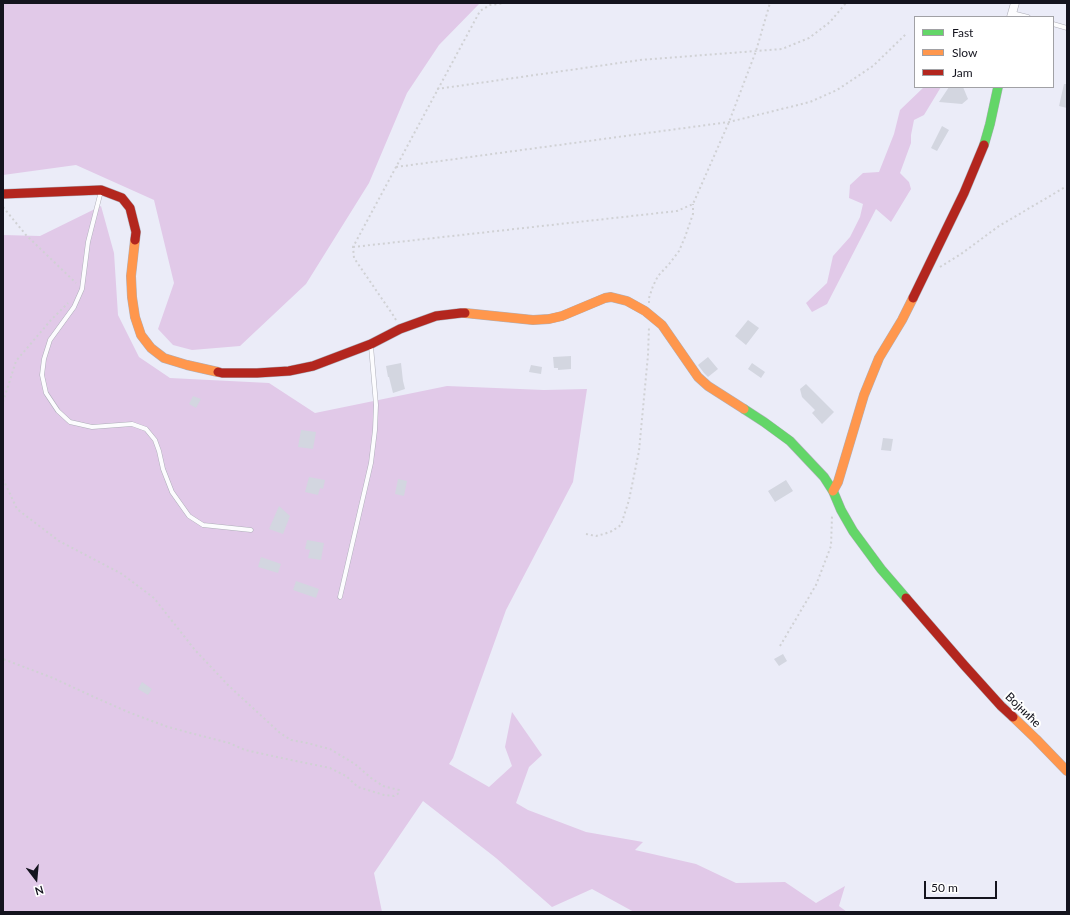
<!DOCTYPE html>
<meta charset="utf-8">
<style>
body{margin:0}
#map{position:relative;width:1070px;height:915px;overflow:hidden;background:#ebecf8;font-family:Lato,sans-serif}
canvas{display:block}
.frame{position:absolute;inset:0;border:4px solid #14141e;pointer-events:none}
.legend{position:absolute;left:914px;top:16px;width:140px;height:72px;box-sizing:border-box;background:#fff;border:1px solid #a1a1a5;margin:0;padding:5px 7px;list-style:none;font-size:12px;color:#14141e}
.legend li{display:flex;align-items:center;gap:8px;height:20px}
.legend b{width:20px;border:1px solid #a1a1a5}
.north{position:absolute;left:16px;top:859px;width:40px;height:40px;-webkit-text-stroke:3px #fff;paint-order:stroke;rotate:164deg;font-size:11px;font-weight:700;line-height:16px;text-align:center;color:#14141e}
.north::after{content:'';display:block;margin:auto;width:14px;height:18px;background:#14141e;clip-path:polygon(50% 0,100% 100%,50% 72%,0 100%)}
.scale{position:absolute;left:924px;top:881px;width:73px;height:18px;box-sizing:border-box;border:2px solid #14141e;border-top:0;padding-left:5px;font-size:12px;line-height:14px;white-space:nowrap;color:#14141e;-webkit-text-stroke:3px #fff;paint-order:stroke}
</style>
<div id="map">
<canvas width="1070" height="915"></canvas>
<div class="frame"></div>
<ul class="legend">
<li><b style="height:5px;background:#63d668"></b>Fast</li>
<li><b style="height:5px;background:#ff974d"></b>Slow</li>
<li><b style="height:5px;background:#b3261e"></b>Jam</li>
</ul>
<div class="north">N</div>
<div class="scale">50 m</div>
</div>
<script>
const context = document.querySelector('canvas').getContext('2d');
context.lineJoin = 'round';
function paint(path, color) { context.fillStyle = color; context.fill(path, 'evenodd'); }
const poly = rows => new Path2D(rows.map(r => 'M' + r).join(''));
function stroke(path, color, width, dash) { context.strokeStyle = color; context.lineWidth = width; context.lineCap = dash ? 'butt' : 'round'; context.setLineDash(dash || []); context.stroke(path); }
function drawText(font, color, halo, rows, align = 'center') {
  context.font = font + ' Lato,sans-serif'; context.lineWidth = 4; context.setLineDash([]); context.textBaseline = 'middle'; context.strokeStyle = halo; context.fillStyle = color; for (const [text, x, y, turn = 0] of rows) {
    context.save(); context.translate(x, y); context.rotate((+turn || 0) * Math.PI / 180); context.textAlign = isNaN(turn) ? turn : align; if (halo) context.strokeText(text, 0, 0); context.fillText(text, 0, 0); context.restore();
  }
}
paint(poly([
 [3,3,480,3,439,45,407,93,369,183,306,284,240,346,192,350,173,345,158,329,174,283,154,200,76,165,3,175],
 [924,87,941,87,924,115,914,120,911,135,911,143,900,173,909,182,911,189,891,222,876,209,827,304,812,312,806,303,827,283,833,256,850,237,860,217,863,204,849,198,850,185,863,173,879,172,894,134,900,110],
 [101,206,114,253,118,315,139,357,170,378,269,383,315,413,447,386,544,390,587,389,573,482,506,610,453,758,449,764,489,787,512,766,505,747,512,712,542,755,529,767,516,803,528,810,586,832,643,842,635,850,696,864,736,883,785,882,816,903,845,886,839,906,847,912,634,912,592,889,552,907,496,858,423,801,374,873,382,912,3,912,3,235,40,236]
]), '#e1c9e8');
paint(poly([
 [1064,84,1067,84,1067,108,1059,106],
 [949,87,963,87,968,99,962,104,939,102],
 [942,126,949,130,937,151,931,148],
 [748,320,759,328,746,345,735,336],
 [571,356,571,369,558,370,558,368,554,368,553,357],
 [708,357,718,369,708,377,704,373,698,365],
 [401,363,403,381,405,389,393,393,389,377,388,377,386,366],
 [752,363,765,372,761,378,748,369],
 [531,365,542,367,541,374,529,372],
 [806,384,834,412,822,424,812,413,815,410,802,397,800,389],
 [193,396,201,399,196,408,189,404],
 [301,430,316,432,313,449,298,447],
 [883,438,893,439,891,451,881,450],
 [309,477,325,480,323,489,320,488,318,495,305,492],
 [398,479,407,481,404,496,395,494],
 [786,480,793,491,775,502,768,491],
 [279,506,290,516,283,534,269,529],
 [307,540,324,543,321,560,308,558,310,550,305,549],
 [261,557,281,564,278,573,258,567],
 [296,581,319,589,316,598,293,590],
 [783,654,787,661,779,666,774,659],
 [142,682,152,689,148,695,138,689]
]), '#d3d6e0');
const lane = poly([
 [1012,13,1028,17],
 [1053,24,1067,28],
 [101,191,88,242,82,289,74,307,50,340,44,359,42,375,46,393,58,411,70,422,92,427,132,424,146,429,155,440,159,451,163,469,172,492,189,516,203,525,251,530],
 [340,597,371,463,375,430,376,405,371,346]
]);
const street = poly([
 [1011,17,1015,3]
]);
const fast = poly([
 [984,145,990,124,998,87],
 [744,409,764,422,790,441,824,477,833,491,841,510,853,531,881,569,906,598]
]);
const slow = poly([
 [135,240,131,276,132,297,135,317,141,335,151,348,164,358,187,365,218,372],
 [465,313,533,320,549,319,562,316,605,298,611,297,627,301,645,311,662,325,698,377,708,386,744,409],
 [833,491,838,482,864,395,879,358,902,320,913,298],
 [1013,717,1036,739,1067,771]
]);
const jam = poly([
 [3,194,101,190,122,198,130,208,136,232,135,240],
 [913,298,964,193,984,145],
 [218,372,222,373,257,373,289,371,313,366,371,344,400,329,436,316,461,313,465,313],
 [906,598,964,665,1001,706,1013,717]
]);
stroke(lane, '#aeafb9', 5);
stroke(street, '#aeafb9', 9);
stroke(fast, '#aeafb9', 10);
stroke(slow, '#aeafb9', 10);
stroke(jam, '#aeafb9', 10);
stroke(poly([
 [437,89,640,60,782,49,809,38,830,22,846,3],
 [396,167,729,122,810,102,837,90,873,66,906,34],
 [3,207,26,235,76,283],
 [353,247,677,211,693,204,729,122,756,51,770,3],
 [940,267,961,254,999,226,1067,186],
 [649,303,649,298,653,286,658,276,670,263,679,251,685,237,693,214,693,204],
 [396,320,393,315,354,258,353,247,480,11,490,5,505,3],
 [3,402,16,361,51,320,68,303],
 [3,479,17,509,59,541,122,574,154,598,195,650,229,686,280,733,291,740,307,743,330,749,355,764,371,778,383,786,399,790,399,793,394,796,384,795,358,787,346,776,330,768,291,760,245,750,229,743,202,736,168,727,128,712,94,697,53,678,3,659],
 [586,534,596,536,604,534,612,531,621,525,629,500,639,451,648,355,649,327],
 [780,646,816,585,831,546,832,516]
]), '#d0d1d4', 2, [2, 3]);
stroke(lane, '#fcfcfe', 4);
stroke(street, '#fcfcfe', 8);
stroke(fast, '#63d668', 9);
stroke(slow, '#ff974d', 9);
stroke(jam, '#b3261e', 9);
drawText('12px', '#14141e', '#fff', [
 ["Војниће",1023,710,44]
]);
</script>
